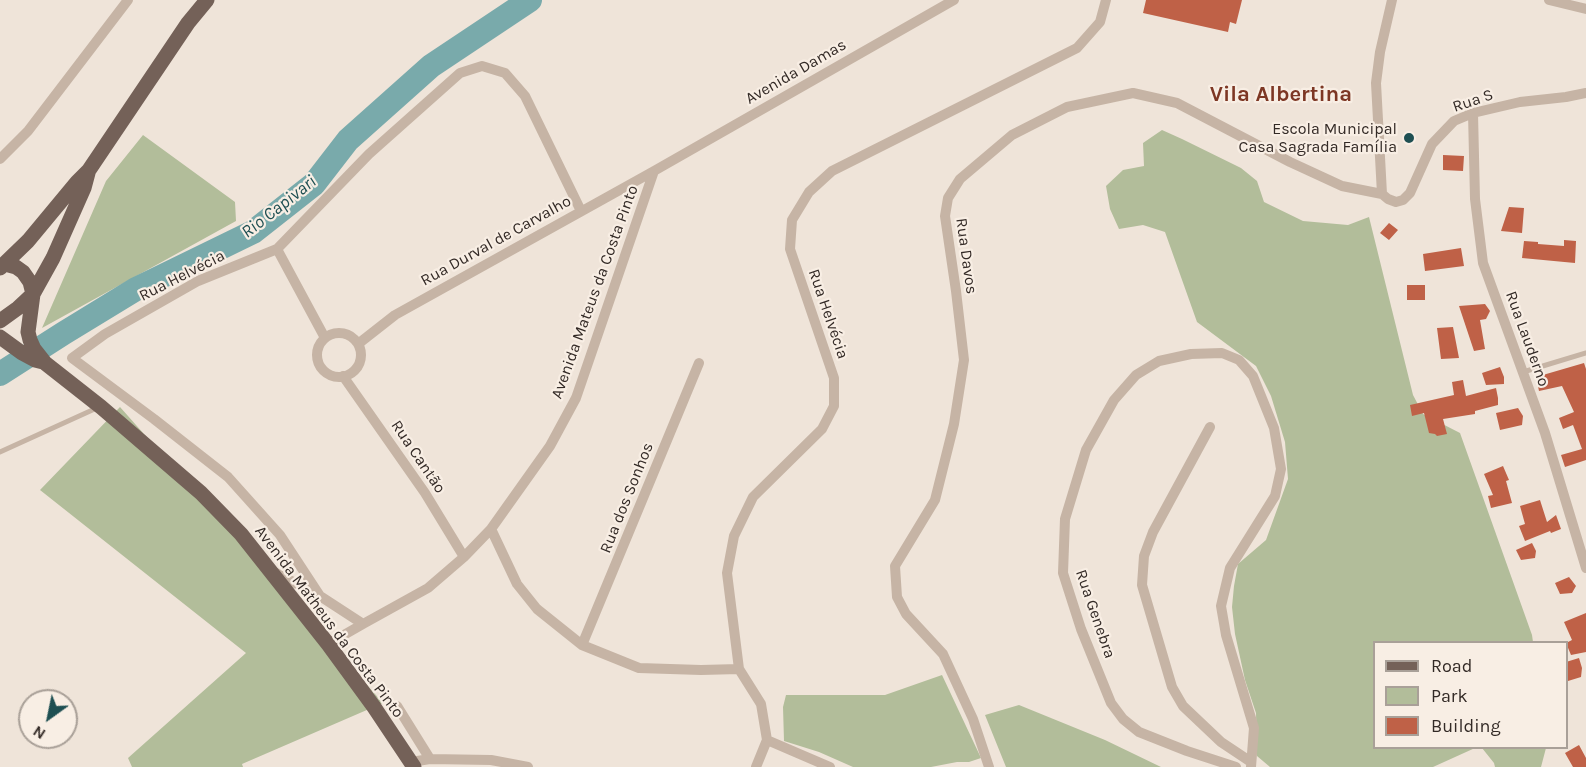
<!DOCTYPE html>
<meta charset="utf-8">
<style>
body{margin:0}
#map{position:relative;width:1586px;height:767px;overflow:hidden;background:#efe4d9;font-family:Karla,sans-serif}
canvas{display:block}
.legend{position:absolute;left:1373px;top:641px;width:195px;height:108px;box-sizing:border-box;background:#f8eee4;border:2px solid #a9a098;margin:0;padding:8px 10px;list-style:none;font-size:18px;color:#332a26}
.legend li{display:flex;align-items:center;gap:12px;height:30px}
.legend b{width:30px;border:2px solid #a9a098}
.north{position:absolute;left:18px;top:689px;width:60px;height:60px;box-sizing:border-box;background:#f8eee4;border:2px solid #a9a098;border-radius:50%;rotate:213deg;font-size:16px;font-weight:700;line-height:24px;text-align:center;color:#332a26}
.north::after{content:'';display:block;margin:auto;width:21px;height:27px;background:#1e4f52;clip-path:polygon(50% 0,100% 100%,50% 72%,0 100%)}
</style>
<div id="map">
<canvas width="1586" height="767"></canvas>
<ul class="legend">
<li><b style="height:8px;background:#746158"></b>Road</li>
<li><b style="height:16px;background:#b2bd9a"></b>Park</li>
<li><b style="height:16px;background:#bf6147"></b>Building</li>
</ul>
<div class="north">N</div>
</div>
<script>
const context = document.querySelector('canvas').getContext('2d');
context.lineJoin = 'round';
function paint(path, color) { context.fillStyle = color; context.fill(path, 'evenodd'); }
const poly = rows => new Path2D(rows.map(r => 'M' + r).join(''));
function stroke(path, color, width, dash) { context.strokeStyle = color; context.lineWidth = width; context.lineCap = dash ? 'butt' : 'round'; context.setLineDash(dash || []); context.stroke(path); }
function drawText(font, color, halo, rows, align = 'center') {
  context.font = font + ' Karla,sans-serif'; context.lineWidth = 4.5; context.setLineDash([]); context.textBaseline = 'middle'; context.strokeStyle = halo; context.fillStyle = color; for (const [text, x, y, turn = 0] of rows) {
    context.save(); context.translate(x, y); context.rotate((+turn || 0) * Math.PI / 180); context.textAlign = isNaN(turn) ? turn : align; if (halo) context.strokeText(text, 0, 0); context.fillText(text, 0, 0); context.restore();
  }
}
paint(poly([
 [1162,130,1182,139,1241,168,1257,181,1264,202,1303,221,1348,225,1369,217,1413,395,1423,414,1460,433,1532,635,1533,642,1374,642,1374,748,1475,748,1433,767,1270,767,1257,756,1256,713,1245,680,1235,634,1232,607,1234,586,1238,564,1266,540,1288,479,1285,442,1271,396,1256,366,1197,322,1165,232,1143,225,1119,229,1110,209,1106,186,1123,170,1144,166,1143,143],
 [143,135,235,202,236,221,42,328,106,181],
 [120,407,383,703,242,764,243,767,132,767,128,758,246,653,40,490],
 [942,675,981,758,969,762,957,762,931,767,853,767,819,752,784,741,783,707,786,695,885,695],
 [1019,705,1105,740,1161,767,1006,767,985,715],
 [1482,748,1546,748,1541,767,1495,767,1494,763]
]), '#b2bd9a');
stroke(poly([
 [0,374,64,333,136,289,253,232,314,184,348,140,431,66,530,0]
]), '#79aaab', 24);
paint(poly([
 [1146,0,1242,0,1236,24,1230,22,1228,32,1143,13],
 [1443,155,1464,156,1463,171,1443,170],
 [1509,207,1524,208,1522,233,1501,231],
 [1389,223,1398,230,1389,240,1380,233],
 [1564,240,1576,241,1575,263,1522,258,1524,241,1538,242,1538,244,1564,246],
 [1461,248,1464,266,1425,271,1423,254],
 [1407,285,1425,285,1425,300,1407,300],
 [1485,304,1490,311,1486,319,1480,320,1485,349,1474,351,1459,306],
 [1453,327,1459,358,1441,359,1437,328],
 [1584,363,1586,369,1586,460,1565,467,1561,455,1582,449,1573,425,1563,429,1559,418,1574,412,1562,386,1539,391,1536,377],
 [1500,367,1504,377,1504,384,1486,385,1482,373],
 [1463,380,1466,396,1496,388,1498,398,1498,405,1475,411,1475,414,1443,419,1447,434,1437,436,1435,434,1429,433,1424,413,1412,416,1410,405,1454,395,1452,382],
 [1518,408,1523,416,1522,425,1500,430,1496,413],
 [1503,466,1509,480,1506,481,1512,503,1491,508,1488,496,1493,495,1484,474],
 [1540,500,1547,522,1556,515,1561,529,1551,533,1550,531,1525,541,1519,526,1525,524,1520,506],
 [1532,543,1536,551,1535,558,1521,560,1516,550],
 [1569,577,1576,586,1572,593,1560,594,1555,583],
 [1586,613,1586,652,1571,655,1566,643,1572,640,1564,622],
 [1579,658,1582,668,1581,677,1568,681,1566,675,1566,662],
 [1579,745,1586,758,1586,767,1573,767,1565,753]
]), '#bf6147');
stroke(poly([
 [1523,372,1586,353],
 [0,452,99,407]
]), '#c6b4a5', 5);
stroke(poly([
 [1392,0,1380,52,1376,83,1382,194,1388,199,1396,202,1403,200,1410,193,1432,144,1454,121,1473,113,1520,102,1566,97,1586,93],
 [1549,0,1586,9],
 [1473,113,1475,199,1483,263,1545,433,1586,568],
 [0,159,28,131,128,0],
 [277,249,325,338],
 '317 355a22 22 0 1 1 44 0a22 22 0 1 1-44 0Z',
 [358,344,395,315,654,171,954,0],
 [343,376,425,493,464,557],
 [1210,427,1153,532,1144,556,1142,585,1172,687,1183,706,1221,742,1251,762],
 [491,529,517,584,537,609,582,645,639,668,701,670,739,669],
 [274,572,320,596,363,624,428,588,464,557,491,529,550,446,576,398,654,171],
 [320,596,280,535,228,477,154,419,72,358,105,334,198,281,277,249,369,154,460,73,482,66,505,73,525,96,581,211],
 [328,644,363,624],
 [582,645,699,363],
 [397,706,430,759],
 [767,740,830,767],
 [411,762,430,759,491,760,528,767],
 [756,767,767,740,761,704,739,669,727,573,734,536,753,497,822,429,834,406,834,378,790,249,792,220,809,192,832,171,1077,48,1100,22,1106,0],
 [989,767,973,719,943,654,906,614,897,597,895,566,935,500,954,424,964,360,956,291,945,216,948,198,960,179,1012,135,1067,107,1133,93,1177,103,1290,162,1342,186,1382,194],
 [1236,767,1187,751,1139,732,1123,719,1111,703,1081,629,1063,573,1065,519,1086,450,1114,400,1136,375,1159,361,1191,354,1222,353,1239,360,1253,376,1274,428,1281,469,1275,496,1230,568,1221,606,1226,635,1254,728,1251,767]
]), '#c6b4a5', 10);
stroke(poly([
 [5,264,16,267,23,272,30,282,33,294,28,332,30,340,34,349,45,363,101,407,201,493,241,534,328,644,374,707,414,767],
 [0,268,28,241,77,182,89,170,188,23,207,0],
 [0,321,18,308,33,294,53,258,84,188,88,173],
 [0,337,22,353,35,360,43,362]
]), '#746158', 15);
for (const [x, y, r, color] of [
 [1409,138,6,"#1e4f52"]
]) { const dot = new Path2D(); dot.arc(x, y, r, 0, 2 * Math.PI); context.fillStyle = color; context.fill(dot); stroke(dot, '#f8eee4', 2); }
drawText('16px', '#332a26', '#f8eee4', [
 ["Avenida Damas",796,72,-30],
 ["Rua S",1473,101,-19],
 ["Rua Durval de Carvalho",496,241,-29],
 ["Rua Davos",966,256,82],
 ["Rua Helvécia",182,276,-27],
 ["Avenida Mateus da Costa Pinto",595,292,-70],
 ["Rua Helvécia",828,314,71],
 ["Rua Lauderno",1527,339,70],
 ["Rua Cantão",418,457,56],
 ["Rua dos Sonhos",627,498,-68],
 ["Rua Genebra",1095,614,71],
 ["Avenida Matheus da Costa Pinto",329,622,53]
]);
drawText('16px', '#332a26', '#f8eee4', [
 ["Escola Municipal",1397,129],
 ["Casa Sagrada Família",1397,147]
], 'right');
drawText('italic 18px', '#1e4f52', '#f8eee4', [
 ["Rio Capivari",279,207,-38]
]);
drawText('bold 22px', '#7d3724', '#f8eee4', [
 ["Vila Albertina",1281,95]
]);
</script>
